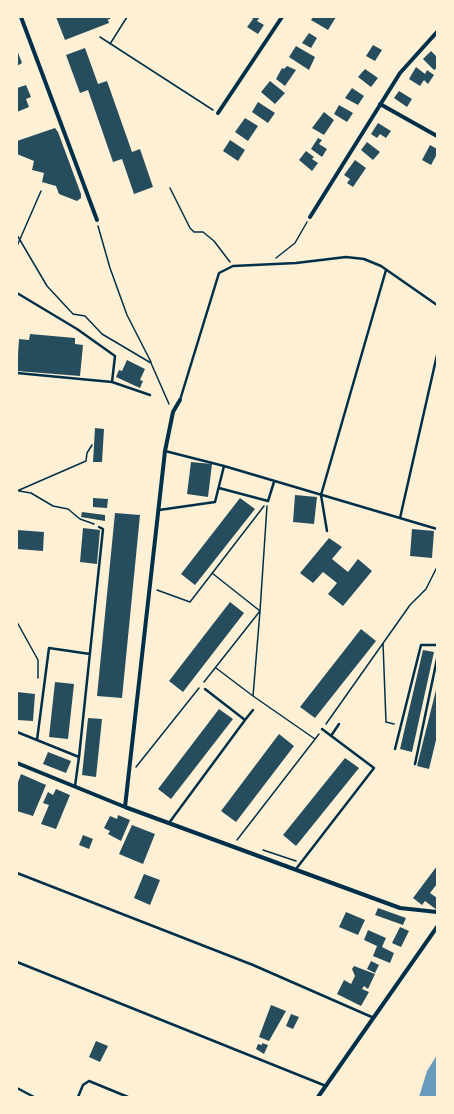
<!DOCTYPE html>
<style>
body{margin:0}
#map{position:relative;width:454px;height:1114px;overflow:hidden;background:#fdf0d5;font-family:"Libre Baskerville",serif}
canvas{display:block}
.frame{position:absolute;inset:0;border:18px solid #fdf0d5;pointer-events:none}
</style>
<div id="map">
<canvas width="454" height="1114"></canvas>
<div class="frame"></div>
</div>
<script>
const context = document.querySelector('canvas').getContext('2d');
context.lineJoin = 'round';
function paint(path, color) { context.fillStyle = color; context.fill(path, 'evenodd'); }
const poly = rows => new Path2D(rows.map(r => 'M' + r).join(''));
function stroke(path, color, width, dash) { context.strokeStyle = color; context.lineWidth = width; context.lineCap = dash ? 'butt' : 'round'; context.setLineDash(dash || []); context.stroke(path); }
paint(poly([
 [437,1055,437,1097,419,1097,427,1071]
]), '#669bbc');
paint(poly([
 [56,17,107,17,109,23,65,40],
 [251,17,260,17,257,21,264,25,258,34,247,27,253,19],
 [313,17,336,17,328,30,311,20],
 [309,33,317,38,311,48,302,43],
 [373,45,382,50,375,61,366,56],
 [296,46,315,57,309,70,289,57],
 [85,48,98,84,107,81,132,152,140,149,153,187,134,194,122,159,113,162,88,90,80,93,66,55],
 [17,50,22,63,17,66],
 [431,51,437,57,437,68,434,70,423,59],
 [287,66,296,70,285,86,276,79,282,68,284,69],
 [416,67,425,74,427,70,434,75,428,84,424,80,420,86,409,79],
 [365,69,378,78,371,87,358,77],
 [270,81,285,93,275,104,261,92],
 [26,85,31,97,26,99,29,107,17,112,17,88],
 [352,88,364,96,358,105,345,98],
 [399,91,412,99,407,107,394,98],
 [258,102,275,113,268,123,252,112],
 [339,105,353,113,347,122,334,114],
 [324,112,334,120,324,135,312,128],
 [245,118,258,126,248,141,235,132],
 [378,123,391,131,386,138,380,134,377,138,371,134],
 [55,128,58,132,81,194,81,198,77,201,59,194,56,186,42,182,44,173,32,170,34,161,17,154,17,141],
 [318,138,322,140,319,144,327,149,322,157,311,149],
 [230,140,245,150,238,161,223,151],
 [367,142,380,152,373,160,361,150],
 [430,145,437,149,437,154,431,165,422,160],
 [306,151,314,157,312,159,318,163,312,171,299,160],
 [355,160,366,168,353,187,347,183,350,179,344,175],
 [30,334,75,338,75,344,83,345,80,376,17,371,19,339,29,340],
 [127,360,145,369,140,380,143,381,140,388,116,377,119,370,122,371],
 [95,428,104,429,102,462,93,462],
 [191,462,212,464,208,497,187,494],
 [295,495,317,497,314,524,293,522],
 [93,498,108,499,107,508,93,507],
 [240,498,255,509,195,585,181,574],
 [82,512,105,515,105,521,81,517],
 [115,513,140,515,122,698,97,696],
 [83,528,100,530,97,564,80,562],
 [412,529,434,531,432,558,410,556],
 [17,530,44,532,43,551,17,549],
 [329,538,342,547,332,559,348,572,358,559,372,571,343,606,328,594,337,583,323,572,313,583,300,573],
 [230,602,244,613,183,692,169,681],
 [361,629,376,641,315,718,300,707],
 [423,650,434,652,412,752,400,749],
 [55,682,74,684,68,739,49,737],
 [437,686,437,736,429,769,417,766],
 [17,692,35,694,33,721,17,720],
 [219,709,233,719,171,799,158,789],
 [88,718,102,719,96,777,82,775],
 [279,734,294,746,236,822,221,811],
 [48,752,71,761,66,773,43,764],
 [345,758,359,768,296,846,283,835],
 [21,774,46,785,33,816,17,811,17,785],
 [56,789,70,795,56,829,41,824,49,805,43,803,48,792,53,795],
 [118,815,130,820,121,841,108,834,110,831,104,828,110,816,117,819],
 [132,825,155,834,143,864,119,854],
 [83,835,93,839,89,849,79,845],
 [437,866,437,884,430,893,437,898,437,910,425,901,422,905,413,898],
 [144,874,160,880,150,905,134,898],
 [378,908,406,918,403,925,375,915],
 [346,912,365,920,358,935,339,927],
 [400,927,409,931,401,947,392,943],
 [368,930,386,938,382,947,394,953,390,963,373,956,377,946,364,940],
 [371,961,379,965,375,973,367,969],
 [354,966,375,974,368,989,364,986,362,989,369,992,361,1006,337,994,344,980,351,984,355,976,352,969],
 [271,1005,286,1011,269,1041,259,1037],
 [291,1014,299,1017,293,1029,286,1026],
 [96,1041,108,1046,100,1062,89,1057],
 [262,1043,268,1045,264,1054,256,1049,258,1044,262,1045]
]), '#264d5e');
stroke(poly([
 [100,37,213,110],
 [110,44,127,17],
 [170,188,190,228,194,232,203,232,214,241,230,262],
 [98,226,110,268,127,315,151,362],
 [17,235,47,286,73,314,85,316,102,334,151,363,169,404],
 [17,246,41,191],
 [276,258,295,243,307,222],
 [17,491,86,461,87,453,92,445],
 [19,491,31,493,53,506,68,509,80,519,94,524],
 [212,573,260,611,253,696,315,739],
 [157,590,190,602,264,506],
 [17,622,38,660,38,678],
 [383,643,386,722,394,724],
 [216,668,253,696],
 [204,682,260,611,267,506],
 [326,724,410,605,426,589,437,567],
 [136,767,199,688],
 [237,840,319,734],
 [263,850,296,861]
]), '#003049', 1.5);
stroke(poly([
 [108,17,109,18],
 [17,293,77,329,115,356,112,382],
 [17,373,112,382,150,395],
 [180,400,219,273,233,266,296,263,346,257,364,259,381,266,437,305],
 [165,451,224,466,437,529],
 [219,488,268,501,274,482],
 [159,510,215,502,224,466],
 [400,518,437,355],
 [327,531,321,495,386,270],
 [245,720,253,710],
 [17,732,79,757,103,529,99,527],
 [331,736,339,724],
 [37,740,49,648,90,654],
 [395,749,421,645,437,645],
 [415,764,437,659],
 [75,786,79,757],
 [169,823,245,720,205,689],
 [296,869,374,768,322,729],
 [17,873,253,965,374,1018],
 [17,962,326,1086],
 [17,1088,34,1097],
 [78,1097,83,1085,89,1081,128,1097]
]), '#003049', 2.5);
stroke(poly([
 [21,17,97,220],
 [380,104,437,136],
 [218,113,282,17],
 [310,217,400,73,437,32],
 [17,763,125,807,400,908,437,912],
 [125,807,165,451,173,412,180,400],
 [318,1097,437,927]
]), '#003049', 4);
</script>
